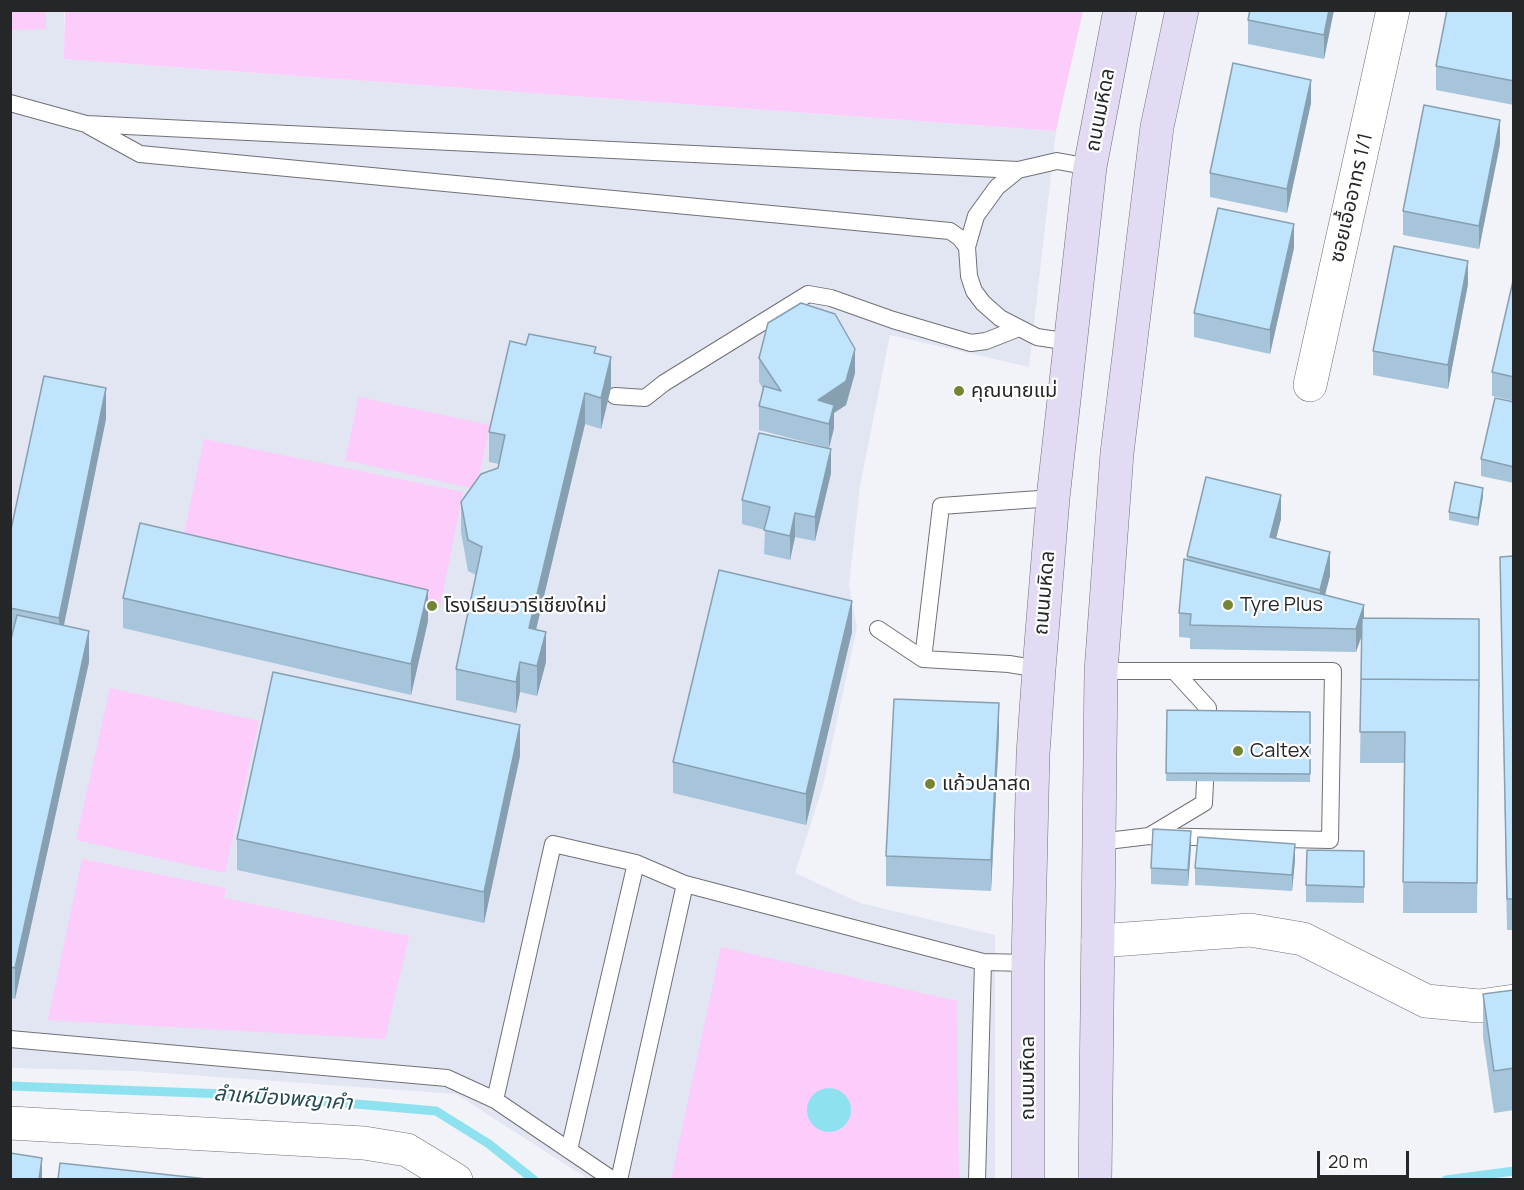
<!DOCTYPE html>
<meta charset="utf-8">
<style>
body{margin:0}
#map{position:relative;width:1524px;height:1190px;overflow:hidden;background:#f1f3f8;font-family:Manrope,sans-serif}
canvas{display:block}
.frame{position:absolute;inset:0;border:12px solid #252627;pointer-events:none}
.scale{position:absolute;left:1317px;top:1151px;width:92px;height:27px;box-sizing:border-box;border:3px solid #252627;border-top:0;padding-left:8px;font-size:18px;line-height:21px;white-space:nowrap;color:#252627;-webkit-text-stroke:4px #fff;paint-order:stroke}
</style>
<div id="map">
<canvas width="1524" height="1190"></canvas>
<div class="frame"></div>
<div class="scale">20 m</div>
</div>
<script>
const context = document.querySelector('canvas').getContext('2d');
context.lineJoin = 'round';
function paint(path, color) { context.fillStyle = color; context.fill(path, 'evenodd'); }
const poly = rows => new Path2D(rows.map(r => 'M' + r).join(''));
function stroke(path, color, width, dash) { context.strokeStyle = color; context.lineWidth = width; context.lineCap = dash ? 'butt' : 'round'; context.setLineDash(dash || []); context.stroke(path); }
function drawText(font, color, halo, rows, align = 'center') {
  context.font = font + ' Manrope,"Noto Sans Thai",sans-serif'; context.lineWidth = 4.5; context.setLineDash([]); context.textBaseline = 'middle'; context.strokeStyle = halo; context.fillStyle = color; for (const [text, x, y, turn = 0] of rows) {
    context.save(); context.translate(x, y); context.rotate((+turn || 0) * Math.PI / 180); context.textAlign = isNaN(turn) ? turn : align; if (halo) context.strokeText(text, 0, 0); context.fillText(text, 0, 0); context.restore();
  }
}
paint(poly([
 [11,11,64,11,65,59,1056,131,1029,367,890,335,860,486,849,585,857,627,823,786,795,873,860,903,995,935,995,1179,588,1179,456,1094,135,1071,11,1068]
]), '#e1e6f2');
paint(poly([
 [10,11,46,11,46,29,11,30],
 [65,11,1083,10,1083,11,1056,131,64,59],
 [359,397,490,425,476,489,345,460],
 [204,439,463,492,440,607,180,553],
 [110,688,259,721,225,873,76,840],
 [82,859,226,888,224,898,409,936,385,1039,48,1020],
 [721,947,957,1001,959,1179,671,1180]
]), '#fcccfb');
paint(poly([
 '807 1110a22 22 0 1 1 44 0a22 22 0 1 1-44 0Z'
]), '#8ee2f0');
stroke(poly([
 [10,1086,253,1095,436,1111,489,1144,534,1180],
 [1446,1180,1514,1171]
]), '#8ee2f0', 9);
const service = poly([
 [10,103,86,124,1018,170,1057,161,1090,167],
 [89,126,140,154,950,231,960,238,967,247],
 [1018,170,997,187,976,216,967,247,969,276,974,291,983,303,1000,318,1037,337,1070,342],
 [615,396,645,398,664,383,808,294,831,298,893,320,971,343,986,341,1019,328],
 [878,629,923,659],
 [1039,669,1009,664,923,659,941,506,1053,498],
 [1176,673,1208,708,1207,732],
 [1149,836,1204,803,1206,761],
 [1099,842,1149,836,1330,840,1333,671,1101,671],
 [983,962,1028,963],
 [10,1039,447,1078,495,1100,613,1180],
 [495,1100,553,844,636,863],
 [569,1150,636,863,685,884],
 [619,1180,685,884,983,962,977,1180]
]);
const minor = poly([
 [1310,385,1393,10],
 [1098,941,1250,930,1303,939,1426,1001,1479,1006,1514,1001],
 [10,1123,364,1143,407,1150,456,1180]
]);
const secondary = poly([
 [1028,1180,1028,963,1033,754,1039,669,1053,498,1090,167,1120,10],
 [1095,1180,1101,671,1117,453,1157,127,1182,10]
]);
stroke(service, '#707176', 18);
stroke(minor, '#707176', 34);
stroke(secondary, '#707176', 34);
stroke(service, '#fff', 16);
stroke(minor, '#fff', 33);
stroke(secondary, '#e3dbf3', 33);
paint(poly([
 [1334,10,1324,59,1248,44,1248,20],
 [1514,10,1514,105,1436,90,1436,66],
 [1311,103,1287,213,1210,197,1210,173],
 [1500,144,1479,249,1403,235,1403,211],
 [1294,248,1270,354,1194,337,1194,313],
 [1514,281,1514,401,1492,396,1492,372],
 [1468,284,1448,389,1373,375,1373,351],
 [526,345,596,353,611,388,601,429,585,424,536,629,546,662,537,696,520,692,516,713,456,700,456,669,476,575,468,571,461,532,461,502,498,468,499,464,489,462,489,432],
 [759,358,855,373,846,405,834,413,834,428,829,448,759,430,759,406,763,389,759,382],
 [1514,402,1514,483,1481,476,1481,459],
 [106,419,64,625,89,662,15,999,10,998,10,643,11,639,10,639,10,534],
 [831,473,815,541,795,537,790,560,764,554,765,530,742,524,742,500],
 [1483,496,1478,526,1449,520,1449,512],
 [1281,519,1276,539,1330,576,1325,594,1364,618,1479,711,1477,913,1403,913,1404,763,1360,763,1362,636,1356,652,1190,649,1190,638,1179,637,1179,613,1187,556],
 [1514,556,1514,930,1507,930,1500,557],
 [123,598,428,621,411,695,123,628],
 [852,632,806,825,673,793,673,762],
 [1167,710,1310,712,1310,782,1166,781],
 [999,734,991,891,886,886,886,856],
 [520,756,484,923,237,870,237,839],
 [1191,847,1188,886,1151,884,1151,868],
 [1364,851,1364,903,1306,902,1306,885],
 [1295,860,1292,891,1195,885,1195,868],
 [1514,990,1514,1110,1494,1113,1483,1037,1483,994]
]), '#a6c4da');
paint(poly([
 [1329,10,1334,10,1324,59,1324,35],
 [1311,80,1311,103,1287,213,1287,189],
 [1500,120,1500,144,1479,249,1479,226],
 [1294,224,1294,248,1270,354,1270,330],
 [1468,261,1468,284,1448,389,1448,365],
 [855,349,855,373,846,405,834,413,834,428,829,448,829,424,818,400],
 [611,357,611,388,601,429,601,398],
 [106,388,106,419,59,649,59,618],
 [585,393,585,424,529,659,529,628],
 [831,449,831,473,815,541,815,517],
 [1483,488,1483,496,1478,526,1478,518],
 [1281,495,1281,519,1270,561,1270,537],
 [795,513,795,537,790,560,790,536],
 [1330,552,1330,576,1320,614,1320,590],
 [428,590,428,621,411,695,411,664],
 [852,601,852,632,806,825,806,794],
 [1364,605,1364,628,1356,652,1356,629],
 [89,631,89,662,15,999,15,968],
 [546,632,546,662,537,696,537,666],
 [520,662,520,692,516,713,516,682],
 [999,703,999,734,991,891,991,860],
 [520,725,520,756,484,923,484,892],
 [1191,831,1191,847,1188,886,1188,870],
 [1295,844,1295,860,1292,891,1292,875],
 [42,1158,42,1179,39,1179]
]), '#87a0b1');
const building = poly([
 [1250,10,1329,10,1324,35,1248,20,1250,10],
 [1447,10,1514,10,1514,81,1436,66,1447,10],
 [1233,63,1311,80,1287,189,1210,173,1233,63],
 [1424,105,1500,120,1479,226,1403,211,1424,105],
 [1218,208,1294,224,1270,330,1194,313,1218,208],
 [1394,246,1468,261,1448,365,1373,351,1394,246],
 [1514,281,1514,377,1492,372,1513,281,1514,281],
 [801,303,835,314,855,349,846,381,818,400,834,405,829,424,759,406,764,386,781,391,759,358,768,323,801,303],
 [529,334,596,347,594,353,611,357,601,398,585,393,529,628,546,632,537,666,520,662,516,682,456,669,482,547,468,540,461,502,481,474,498,468,505,435,489,432,510,341,526,345,529,334],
 [44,376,106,388,59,618,10,608,10,534,44,376],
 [1495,398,1514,402,1514,467,1481,459,1495,398],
 [759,433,831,449,815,517,795,513,790,536,764,530,770,507,742,500,759,433],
 [1206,477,1281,495,1270,537,1330,552,1320,590,1187,556,1206,477],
 [1455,482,1483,488,1478,518,1449,512,1455,482],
 [140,523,428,590,411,664,123,598,140,523],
 [1514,556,1514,899,1507,899,1500,557,1514,556],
 [1184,559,1364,605,1356,629,1190,625,1191,614,1179,613,1184,559],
 [719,570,852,601,806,794,673,762,719,570],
 [17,615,89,631,15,968,10,967,10,643,17,615],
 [1362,618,1479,619,1479,687,1479,680,1361,679,1362,618],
 [273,672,520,725,484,892,237,839,273,672],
 [1361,679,1479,680,1477,883,1403,882,1405,732,1360,732,1361,679],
 [894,699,999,703,991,860,886,856,894,699],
 [1167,710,1310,712,1310,774,1166,773,1167,710],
 [1153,829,1191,831,1188,870,1151,868,1153,829],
 [1198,837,1295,844,1292,875,1195,868,1198,837],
 [1307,850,1364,851,1364,887,1306,885,1307,850],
 [1514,990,1514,1068,1494,1071,1483,994,1514,990],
 [10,1153,42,1158,39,1179,10,1179,10,1153],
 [60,1163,207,1179,58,1179,60,1163]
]);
paint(building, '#c1e4fd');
stroke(building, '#87a0b1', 1.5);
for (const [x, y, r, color] of [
 [959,391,6,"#738535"],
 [1228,605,6,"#738535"],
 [432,606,6,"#738535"],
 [1238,751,6,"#738535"],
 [930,784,6,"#738535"]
]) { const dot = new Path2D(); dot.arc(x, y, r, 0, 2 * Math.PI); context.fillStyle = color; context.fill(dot); stroke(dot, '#fff', 2); }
drawText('20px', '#252627', '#fff', [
 ["ถนนมหิดล",1101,110,-79],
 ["ซอยเอื้ออาทร 1/1",1352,198,-77],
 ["ถนนมหิดล",1045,593,-85],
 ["ถนนมหิดล",1028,1078,-90]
]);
drawText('20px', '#252627', '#fff', [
 ["คุณนายแม่",971,391],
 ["Tyre Plus",1240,605],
 ["โรงเรียนวารีเชียงใหม่",444,606],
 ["Caltex",1250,751],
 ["แก้วปลาสด",942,784]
], 'left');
drawText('italic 21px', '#244b51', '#fff', [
 ["ลำเหมืองพญาคำ",283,1099,4]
]);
</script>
